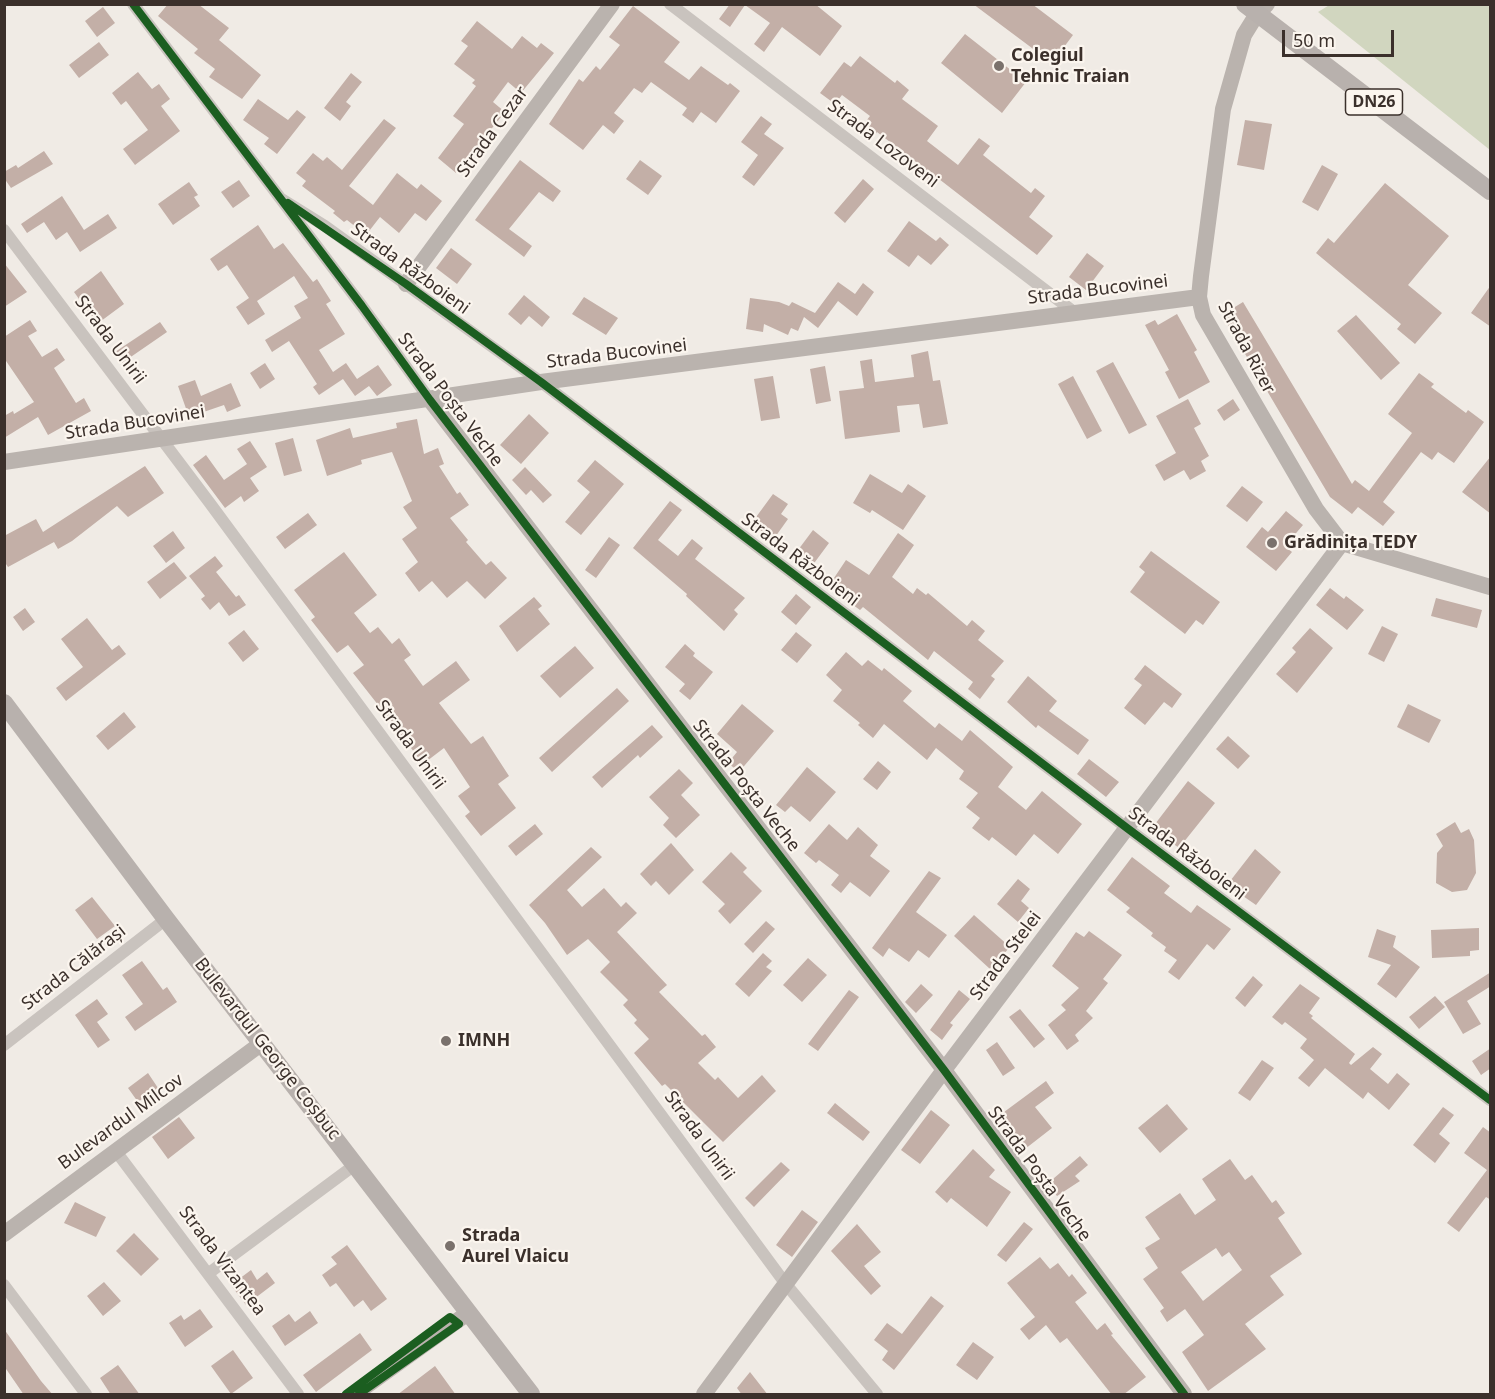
<!DOCTYPE html>
<meta charset="utf-8">
<style>
body{margin:0}
#map{position:relative;width:1495px;height:1399px;overflow:hidden;background:#f0ebe5;font-family:"Noto Sans",sans-serif}
canvas{display:block}
.frame{position:absolute;inset:0;border:6px solid #3b302b;pointer-events:none}
.scale{position:absolute;left:1282px;top:30px;width:112px;height:27px;box-sizing:border-box;border:3px solid #3b302b;border-top:0;padding-left:8px;font-size:18px;line-height:21px;white-space:nowrap;color:#3b302b;-webkit-text-stroke:4px #fbf5ee;paint-order:stroke}
</style>
<div id="map">
<canvas width="1495" height="1399"></canvas>
<div class="frame"></div>
<div class="scale">50 m</div>
</div>
<script>
const context = document.querySelector('canvas').getContext('2d');
context.lineJoin = 'round';
function paint(path, color) { context.fillStyle = color; context.fill(path, 'evenodd'); }
const poly = rows => new Path2D(rows.map(r => 'M' + r).join(''));
function stroke(path, color, width, dash) { context.strokeStyle = color; context.lineWidth = width; context.lineCap = dash ? 'butt' : 'round'; context.setLineDash(dash || []); context.stroke(path); }
function drawText(font, color, halo, rows, align = 'center') {
  context.font = font + ' "Noto Sans",sans-serif'; context.lineWidth = 4.5; context.setLineDash([]); context.textBaseline = 'middle'; context.strokeStyle = halo; context.fillStyle = color; for (const [text, x, y, turn = 0] of rows) {
    context.save(); context.translate(x, y); context.rotate((+turn || 0) * Math.PI / 180); context.textAlign = isNaN(turn) ? turn : align; if (halo) context.strokeText(text, 0, 0); context.fillText(text, 0, 0); context.restore();
  }
}
paint(poly([
 [1331,4,1490,5,1490,150,1318,12]
]), '#d1d6bf');
paint(poly([
 [168,4,198,4,229,28,219,40,261,75,242,99,209,77,215,69,194,53,198,49,158,16],
 [730,4,815,4,842,26,820,56,782,27,764,52,754,44,770,23,745,5,730,27,719,19],
 [973,4,1032,4,1073,35,1052,63],
 [633,6,680,42,664,62,689,80,701,66,728,85,730,83,740,91,716,123,701,112,693,123,682,115,687,108,651,82,642,93,634,88,614,113,624,121,614,134,603,125,583,150,549,124,579,79,583,82,596,66,600,70,620,45,609,37],
 [103,7,115,23,97,37,85,21],
 [477,21,512,49,522,36,537,48,541,43,554,53,521,93,508,82,493,102,505,112,456,173,438,158,464,124,453,116,476,86,472,83,475,80,454,64,468,46,461,41],
 [965,34,1026,82,1002,113,941,63],
 [99,42,109,55,79,78,69,65],
 [860,56,895,83,897,80,909,90,902,99,938,126,927,141,958,165,979,138,990,146,983,155,1031,193,1035,188,1045,196,1029,217,1053,236,1037,255,939,179,935,185,916,171,920,165,877,132,875,135,862,126,870,116,842,95,835,104,820,93,844,62,851,67],
 [138,72,152,89,159,84,170,99,161,106,180,131,135,165,123,149,148,130,126,101,121,105,112,93],
 [351,73,362,82,346,102,351,106,340,121,324,108],
 [258,99,288,120,297,110,306,117,277,154,264,144,269,138,243,120],
 [761,116,772,124,764,134,784,148,754,186,742,177,758,155,741,142],
 [384,119,396,128,349,186,373,205,397,173,417,189,421,184,442,201,426,221,415,213,399,233,380,217,366,235,347,220,344,222,333,213,335,211,302,186,306,181,296,173,313,153,323,161,327,157,342,170],
 [1245,120,1272,124,1264,170,1237,165],
 [44,151,53,164,11,188,4,178,4,172,16,165,18,168],
 [520,160,561,191,553,202,539,192,509,229,532,246,524,257,475,220],
 [640,160,662,176,648,195,626,179],
 [1322,165,1338,174,1318,211,1302,202],
 [863,179,874,189,845,223,834,213],
 [239,180,250,196,233,208,221,192],
 [189,182,198,195,194,197,200,206,173,225,158,204],
 [1385,183,1449,236,1408,285,1442,313,1415,344,1397,329,1401,324,1316,253,1328,238,1334,243],
 [62,196,84,230,108,214,117,228,80,252,67,232,56,240,44,222,27,233,21,224],
 [909,221,936,241,940,237,949,245,931,265,918,255,909,267,887,251],
 [258,225,274,249,283,243,313,282,317,279,331,301,326,304,345,334,319,350,333,372,346,363,357,379,378,365,392,385,377,396,369,386,355,396,343,379,319,395,313,387,317,384,289,341,272,352,265,340,301,318,294,306,308,298,294,276,257,301,265,314,248,325,236,307,249,298,227,265,218,271,210,259],
 [451,248,472,264,457,284,436,268],
 [1087,253,1104,266,1086,290,1069,277],
 [4,263,27,292,4,307],
 [101,271,124,304,97,324,74,292],
 [838,282,855,294,863,283,874,292,857,316,838,301,818,328,804,317,798,331,791,328,788,335,764,324,763,332,746,329,750,298,779,302,789,306,792,302,815,313],
 [1491,285,1491,327,1471,313],
 [524,295,550,317,542,327,529,316,521,325,508,314],
 [584,297,618,318,606,335,572,314],
 [1243,302,1352,484,1355,480,1369,491,1412,433,1388,414,1419,373,1434,384,1431,387,1466,413,1468,410,1484,422,1454,463,1438,452,1432,460,1421,452,1383,502,1395,512,1383,526,1358,507,1352,514,1330,497,1222,315],
 [1177,314,1197,350,1194,352,1210,382,1179,399,1165,372,1169,370,1145,325,1155,320,1158,325],
 [1356,315,1400,363,1381,380,1337,331],
 [30,320,37,331,28,336,42,357,57,348,65,360,54,368,76,403,84,398,91,411,48,435,38,417,4,438,4,416,13,411,14,414,34,402,4,358,4,337],
 [160,322,167,332,122,363,115,352],
 [928,351,933,381,940,380,948,424,923,428,919,404,897,406,900,432,845,439,839,391,864,388,860,361,872,359,875,382,914,377,911,355],
 [1113,362,1147,425,1129,434,1096,371],
 [265,363,275,379,260,389,250,373],
 [825,366,831,401,816,404,810,369],
 [773,376,780,418,761,421,754,379],
 [1073,376,1102,431,1087,439,1058,384],
 [195,380,201,396,231,383,241,406,227,412,224,405,189,417,178,386],
 [1188,399,1201,424,1194,428,1209,456,1201,461,1206,471,1190,480,1184,470,1164,481,1155,465,1176,453,1156,416],
 [1233,399,1240,410,1224,421,1217,410],
 [529,414,549,433,521,464,500,445],
 [417,419,424,454,438,448,444,464,439,466,457,494,460,492,469,505,450,518,468,540,466,542,486,565,491,561,507,578,485,599,467,581,447,598,432,581,419,592,405,573,418,562,402,539,417,528,403,507,412,501,392,452,361,460,362,464,327,476,316,440,350,428,353,438,397,428,396,423],
 [293,438,302,471,284,476,275,443],
 [250,441,267,467,250,478,259,491,244,502,241,496,225,508,193,465,206,455,224,480,247,464,237,449],
 [1491,456,1491,514,1462,492],
 [595,460,624,484,581,535,565,522,590,492,577,481],
 [145,466,164,493,128,517,117,506,72,541,58,549,54,542,8,567,4,561,4,536,36,519,43,532],
 [525,467,552,495,543,503,531,490,526,495,512,480],
 [870,474,902,493,908,484,926,496,903,530,872,510,870,513,853,503],
 [1242,486,1263,502,1247,522,1226,506],
 [773,494,788,504,781,514,788,519,773,540,751,524],
 [670,501,682,510,658,540,678,556,692,539,703,548,695,559,745,598,734,610,738,614,724,631,686,596,687,594,633,548],
 [1286,511,1303,525,1285,546,1292,552,1276,571,1246,547,1262,527,1268,532],
 [308,513,317,525,285,549,276,537],
 [813,530,829,543,812,566,795,554],
 [173,531,185,548,166,563,153,546],
 [898,533,914,545,892,577,913,594,917,588,926,595,928,593,967,626,972,620,985,631,978,640,1004,661,991,676,995,679,980,699,968,689,973,682,934,651,928,660,863,607,860,610,828,587,846,560,869,575],
 [609,537,620,545,596,578,585,570],
 [1151,551,1220,602,1203,625,1196,620,1185,634,1130,592,1145,572,1139,567],
 [344,552,377,595,354,613,370,633,378,627,392,644,399,638,411,655,404,660,423,686,456,661,470,680,439,703,471,744,483,736,509,776,498,784,516,808,481,836,465,816,470,812,458,796,470,787,444,748,423,764,408,744,405,745,398,736,401,734,353,673,364,665,348,645,337,653,311,620,315,617,294,590],
 [215,556,223,566,216,572,236,597,239,595,246,605,229,616,219,602,210,610,201,599,205,596,189,576],
 [174,562,187,578,160,599,147,582],
 [1330,588,1344,599,1346,596,1364,610,1347,630,1316,605],
 [796,594,811,607,796,625,781,612],
 [534,597,542,606,538,609,550,624,517,652,499,626],
 [1436,598,1482,610,1477,628,1431,616],
 [25,608,35,622,23,631,13,617],
 [87,618,112,650,119,645,126,654,66,701,56,688,83,667,61,639],
 [1382,626,1398,634,1384,662,1368,654],
 [1310,628,1333,648,1297,693,1276,674,1296,652,1292,648],
 [244,630,259,649,243,662,228,643],
 [796,632,812,645,797,663,781,650],
 [685,644,695,653,693,656,713,672,690,700,679,691,685,684,665,667],
 [575,646,594,668,560,698,540,676],
 [846,652,862,666,868,660,882,671,884,668,912,691,903,701,935,728,939,723,962,741,970,730,1013,767,998,787,1026,810,1042,791,1082,824,1058,854,1034,834,1016,856,992,837,989,841,972,828,980,818,966,807,978,793,959,779,964,771,936,748,927,760,884,724,873,738,858,725,860,723,833,701,842,690,826,675],
 [1145,665,1182,694,1172,708,1164,702,1145,725,1124,708,1142,685,1134,679],
 [1028,676,1057,701,1049,711,1089,740,1078,755,1038,725,1036,728,1007,702],
 [617,688,629,701,552,772,539,758],
 [742,704,774,731,739,772,728,763,737,752,717,734],
 [1408,704,1441,720,1429,743,1397,727],
 [124,712,136,727,108,750,96,736],
 [652,725,663,737,640,758,638,755,602,788,592,777],
 [1228,736,1250,756,1238,769,1216,749],
 [1089,759,1119,782,1106,797,1077,774],
 [878,761,891,772,877,790,863,779],
 [807,767,836,792,810,822,791,806,785,812,776,805],
 [679,769,693,783,681,795,700,815,676,838,663,825,669,818,649,797],
 [1188,781,1215,803,1179,848,1152,828],
 [1455,822,1461,833,1469,829,1474,840,1476,873,1467,890,1452,892,1436,883,1437,853,1443,846,1436,834],
 [535,824,543,834,516,856,508,846],
 [829,824,847,840,858,827,878,845,870,856,890,871,870,897,850,882,841,893,831,885,839,875,819,860,816,863,804,853],
 [671,843,694,870,669,895,656,881,651,886,640,874],
 [591,847,602,857,567,890,582,907,604,888,621,907,626,902,637,913,617,932,667,985,659,992,702,1036,705,1034,716,1047,698,1063,715,1080,718,1077,738,1098,762,1075,776,1091,723,1142,665,1084,662,1086,634,1053,649,1039,634,1023,637,1020,623,1005,628,1000,600,972,610,962,588,939,567,955,545,923,529,905],
 [1255,849,1281,872,1256,905,1227,885],
 [731,852,747,868,743,872,762,891,730,924,718,911,725,904,702,882],
 [1132,857,1170,886,1164,893,1191,913,1197,905,1231,929,1214,950,1207,944,1179,980,1168,972,1177,960,1164,951,1166,947,1151,936,1153,933,1126,912,1130,908,1107,890],
 [929,871,941,878,916,912,947,935,929,958,918,950,909,962,889,948,883,957,872,948],
 [1018,879,1030,889,1021,901,1029,908,1018,922,997,904],
 [92,897,115,926,97,939,75,910],
 [974,915,1010,947,990,969,954,936],
 [766,921,775,929,753,953,744,944],
 [1479,928,1479,950,1470,951,1470,956,1432,958,1431,930],
 [1377,929,1396,936,1393,947,1420,967,1396,998,1377,984,1391,965,1368,957],
 [1089,931,1122,955,1103,979,1108,983,1086,1011,1093,1018,1075,1035,1079,1041,1067,1050,1048,1025,1066,1010,1061,1005,1079,988,1052,966,1076,932,1084,937],
 [763,953,772,961,766,967,772,971,749,997,735,984],
 [808,958,827,975,802,1002,783,985],
 [142,961,163,990,167,987,177,1002,135,1031,125,1017,143,1004,122,975],
 [1491,972,1491,986,1467,1001,1481,1024,1463,1034,1444,1002],
 [1253,976,1263,985,1245,1007,1235,998],
 [921,984,933,995,916,1013,905,1002],
 [1300,984,1320,998,1309,1013,1313,1016,1311,1018,1355,1054,1349,1063,1351,1065,1373,1047,1382,1054,1370,1069,1388,1084,1397,1073,1410,1084,1389,1110,1368,1092,1363,1099,1325,1068,1309,1087,1298,1078,1314,1060,1300,1048,1307,1039,1285,1022,1282,1025,1272,1017],
 [849,990,859,997,818,1051,808,1044],
 [959,990,970,999,950,1023,953,1025,942,1040,930,1030],
 [1435,996,1445,1007,1419,1029,1409,1017],
 [97,999,108,1014,97,1022,110,1040,98,1048,75,1015],
 [1020,1009,1045,1039,1034,1048,1009,1017],
 [997,1042,1015,1068,1003,1076,986,1050],
 [1491,1048,1491,1068,1481,1075,1472,1061],
 [1262,1060,1274,1068,1250,1101,1238,1093],
 [148,1073,158,1088,138,1102,128,1088],
 [1046,1081,1054,1093,1035,1107,1052,1128,1025,1149,1000,1115],
 [835,1103,870,1132,863,1141,827,1113],
 [1167,1104,1188,1129,1160,1153,1138,1128],
 [1443,1107,1454,1115,1439,1134,1450,1143,1435,1163,1413,1145],
 [931,1110,950,1125,920,1164,901,1150],
 [179,1117,195,1138,168,1159,152,1137],
 [1483,1127,1491,1133,1491,1200,1486,1197,1459,1232,1447,1223,1487,1170,1464,1153],
 [973,1149,995,1170,989,1177,1011,1192,987,1227,951,1198,947,1203,935,1192],
 [1080,1156,1088,1165,1075,1176,1080,1181,1057,1196,1047,1184],
 [1230,1159,1245,1180,1252,1175,1272,1203,1276,1200,1285,1213,1278,1218,1302,1254,1270,1276,1284,1295,1245,1324,1266,1349,1208,1391,1182,1352,1204,1335,1185,1309,1167,1322,1160,1311,1164,1308,1143,1279,1158,1268,1145,1248,1160,1239,1145,1217,1180,1193,1195,1215,1216,1200,1202,1179],
 [1216,1248,1222,1257,1229,1252,1242,1270,1203,1301,1181,1272],
 [781,1162,790,1170,754,1207,745,1198],
 [75,1202,106,1217,96,1237,64,1223],
 [802,1210,818,1222,792,1257,776,1245],
 [1024,1222,1033,1229,1006,1262,997,1255],
 [857,1224,881,1252,864,1266,881,1286,871,1295,831,1251],
 [134,1233,159,1259,141,1276,116,1251],
 [347,1245,387,1299,371,1311,363,1300,354,1307,336,1283,330,1287,322,1275,337,1264,331,1257],
 [1040,1257,1050,1269,1058,1263,1069,1277,1072,1274,1087,1293,1075,1302,1097,1330,1105,1323,1113,1334,1111,1335,1146,1377,1123,1395,1112,1395,1067,1338,1060,1343,1046,1325,1029,1340,1020,1329,1035,1317,1007,1283],
 [251,1270,257,1280,267,1272,275,1283,246,1305,231,1285],
 [104,1282,121,1301,103,1316,87,1296],
 [931,1296,944,1306,894,1370,882,1360,888,1351,874,1340,887,1323,902,1334],
 [200,1309,213,1327,185,1347,169,1323,181,1315,184,1320],
 [310,1311,318,1323,285,1346,272,1326,289,1314,295,1322],
 [4,1329,41,1381,53,1395,24,1395,4,1366],
 [360,1333,372,1350,316,1392,303,1375],
 [973,1342,994,1357,977,1380,956,1365],
 [233,1350,253,1378,231,1394,211,1366],
 [118,1365,140,1395,111,1395,100,1378],
 [435,1366,456,1395,397,1395],
 [750,1372,768,1395,742,1395,737,1388]
]), '#c3afa7');
stroke(poly([
 [133,4,362,306,430,400],
 [670,4,1074,312],
 [280,198,325,226,541,382,1127,828,1490,1100],
 [4,230,209,502,785,1283,877,1394],
 [4,1045,166,919],
 [115,1150,298,1394],
 [209,1273,356,1164],
 [4,1285,86,1394]
]), '#c9c3be', 12);
stroke(poly([
 [1267,4,1257,14,1244,35,1223,109,1201,276,1199,297,1203,315,1316,509,1342,543,1490,587],
 [406,284,612,4],
 [430,400,944,1070,1184,1394],
 [4,462,541,382,1199,297],
 [4,1234,262,1043],
 [355,1394,468,1313],
 [704,1394,944,1070,1342,543]
]), '#bab3ae', 16);
stroke(poly([
 [1245,4,1490,191],
 [4,703,166,919,531,1394]
]), '#b8b1ad', 18);
stroke(poly([
 [133,4,362,306,430,400,944,1070,1184,1394],
 [288,203,406,284,541,382,1127,828,1490,1100],
 [346,1394,450,1317,459,1324,359,1394]
]), '#1b5e20', 8);
for (const [x, y, r, color] of [
 [999,66,6,"#7a716c"],
 [1272,543,6,"#7a716c"],
 [446,1041,6,"#7a716c"],
 [450,1246,6,"#7a716c"]
]) { const dot = new Path2D(); dot.arc(x, y, r, 0, 2 * Math.PI); context.fillStyle = color; context.fill(dot); stroke(dot, '#fbf5ee', 2); }
for (const [x, y, w] of [
 [1374,102,57]
]) { const box = new Path2D(); box.roundRect(x - w / 2, y - 13, w, 26, 4.5); context.fillStyle = '#fbf5ee'; context.fill(box); stroke(box, '#3b302b', 1.5); }
drawText('bold 16px', '#3b302b', null, [
 ["DN26",1374,102]
]);
drawText('bold 18px', '#3b302b', '#fbf5ee', [
 ["Colegiul",1011,56],
 ["Tehnic Traian",1011,77],
 ["Grădinița TEDY",1284,543],
 ["IMNH",458,1041],
 ["Strada",462,1236],
 ["Aurel Vlaicu",462,1257]
], 'left');
drawText('18px', '#3b302b', '#fbf5ee', [
 ["Strada Cezar",493,132,-54],
 ["Strada Lozoveni",883,144,37],
 ["Strada Războieni",410,269,36],
 ["Strada Bucovinei",1098,290,-7],
 ["Strada Unirii",110,340,53],
 ["Strada Rizer",1246,348,62],
 ["Strada Bucovinei",617,354,-7],
 ["Strada Poșta Veche",450,400,53],
 ["Strada Bucovinei",135,423,-9],
 ["Strada Războieni",800,560,37],
 ["Strada Unirii",410,745,54],
 ["Strada Poșta Veche",746,786,52],
 ["Strada Războieni",1187,854,37],
 ["Strada Stelei",1006,956,-53],
 ["Strada Călărași",74,968,-38],
 ["Bulevardul George Coșbuc",267,1049,52],
 ["Bulevardul Milcov",121,1122,-36],
 ["Strada Unirii",699,1136,54],
 ["Strada Poșta Veche",1039,1174,54],
 ["Strada Vizantea",222,1261,53]
]);
</script>
